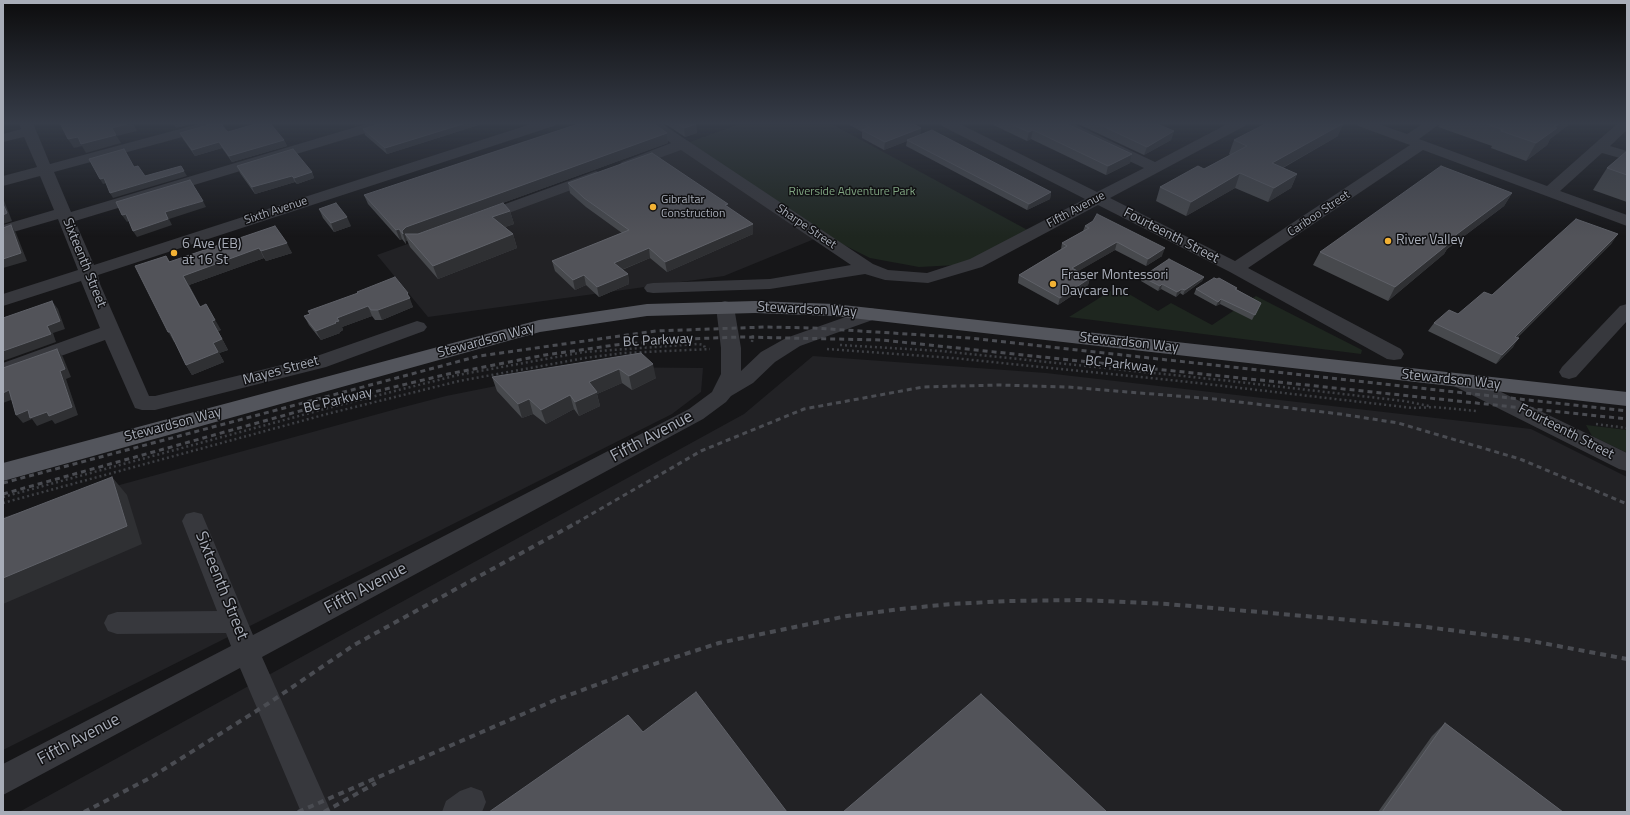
<!DOCTYPE html>
<style>
body{margin:0}
#map{position:relative;width:1630px;height:815px;overflow:hidden;background:#161618;font-family:"Titillium Web",sans-serif}
canvas{display:block}
.frame{position:absolute;inset:0;border:4px solid #a8adb8;pointer-events:none}
</style>
<div id="map">
<canvas width="1630" height="815"></canvas>
<div class="frame"></div>
</div>
<script>
const context = document.querySelector('canvas').getContext('2d');
context.lineJoin = 'round';
function paint(path, color) { context.fillStyle = color; context.fill(path, 'evenodd'); }
const poly = rows => new Path2D(rows.map(r => 'M' + r).join(''));
function stroke(path, color, width, dash) { context.strokeStyle = color; context.lineWidth = width; context.lineCap = dash ? 'butt' : 'round'; context.setLineDash(dash || []); context.stroke(path); }
function drawText(font, color, halo, rows, align = 'center') {
  context.font = font + ' "Titillium Web",sans-serif'; context.lineWidth = 3; context.setLineDash([]); context.textBaseline = 'middle'; context.strokeStyle = halo; context.fillStyle = color; for (const [text, x, y, turn = 0] of rows) {
    context.save(); context.translate(x, y); context.rotate((+turn || 0) * Math.PI / 180); context.textAlign = isNaN(turn) ? turn : align; if (halo) context.strokeText(text, 0, 0); context.fillText(text, 0, 0); context.restore();
  }
}
paint(poly([
 [687,143,824,235,724,276,428,317,377,255],
 [813,356,1046,373,1531,429,1627,477,1627,812,19,812,744,414],
 [591,367,703,368,701,392,672,414,3,750,3,517,400,408,446,396]
]), '#222225');
paint(poly([
 [742,123,830,123,1033,233,977,264,919,267,870,258,824,235,687,143],
 [1117,287,1158,311,1171,303,1212,325,1256,296,1362,350,1361,354,1069,317],
 [1586,425,1627,430,1627,453,1592,436]
]), '#1e261f');
stroke(poly([
 [752,342,753,334],
 [840,345,941,351,1221,380,1404,401,1429,406],
 [827,349,953,358,1189,382,1413,408,1434,407],
 [1434,407,1477,411],
 [1596,424,1627,428],
 [3,497,328,408,458,375,584,352,698,344,704,345,705,349],
 [3,503,327,414,459,381,585,358,624,353,710,349]
]), '#3d3f44', 2.5, [2, 3]);
paint(poly([
 [19,123,33,123,50,164,202,123,225,123,223,126,54,172,71,212,369,123,391,123,389,126,75,221,94,265,534,123,556,123,554,126,98,275,100,284,149,396,155,396,314,357,417,321,424,323,427,327,424,331,326,367,155,410,142,410,135,408,105,340,3,377,3,363,100,328,81,281,3,306,3,294,78,270,58,219,3,235,3,225,54,210,40,176,3,186,3,176,37,167,24,137,3,142,3,134,21,129,19,123],
 [644,123,661,123,873,264,888,270,927,273,970,259,1085,199,942,126,940,123,958,123,1097,192,1144,168,1055,126,1053,123,1072,123,1155,162,1229,123,1247,123,1245,126,1110,198,1235,261,1410,145,1358,126,1356,123,1376,123,1407,134,1424,123,1441,123,1419,139,1547,186,1618,123,1627,123,1627,130,1610,146,1627,151,1627,160,1602,153,1560,191,1627,215,1627,226,1423,150,1248,268,1401,349,1404,354,1401,359,1394,360,1387,359,1230,272,1098,205,982,267,928,283,885,280,865,274,770,289,653,293,647,292,644,288,647,284,653,283,770,279,851,265,681,150,632,168,627,170,622,168,619,165,622,162,671,143,644,123],
 [596,171,601,173,604,176,601,179,487,221,481,223,475,221,473,218,475,215,596,171],
 [725,301,732,303,734,307,741,348,741,371,761,352,786,338,871,308,878,310,880,314,878,318,800,346,775,362,753,383,731,396,726,402,703,419,262,657,331,812,301,812,240,668,3,795,3,764,231,646,226,633,117,634,108,631,104,623,108,615,117,612,217,611,182,521,186,514,194,512,202,514,253,635,689,409,712,392,721,374,721,348,716,307,718,303,725,301],
 [1627,304,1627,321,1576,377,1569,379,1562,377,1559,372,1562,367,1620,306,1627,304],
 [1461,374,1468,376,1627,453,1627,471,1619,469,1454,386,1451,381,1454,376,1461,374],
 [471,787,482,791,486,802,482,812,442,812,446,801,460,791,471,787]
]), '#37383d');
paint(poly([
 [755,301,834,304,1627,392,1627,406,834,316,755,313,647,316,540,332,3,481,3,463,539,320,647,304,755,301]
]), '#53555c');
stroke(poly([
 [3,483,479,356,656,331,765,327,813,328,970,338,1627,411],
 [3,494,332,402,448,374,545,355,615,345,685,339,741,337,882,340,1627,419],
 [576,523,701,451,804,409,923,387,999,385,1067,387,1214,399,1340,414,1398,423,1520,459,1627,504]
]), '#4a4c52', 3, [5, 4]);
stroke(poly([
 [84,812,150,778,269,703,354,645,578,522],
 [298,812,553,701,639,669,719,643,847,616,901,609,951,604,1009,601,1080,600,1167,604,1419,626,1526,640,1627,659],
 [324,812,376,783]
]), '#4a4c52', 4, [6, 5]);
paint(poly([
 [383,123,485,123,387,154,365,135,363,129],
 [664,123,695,123,696,124,697,133,685,137],
 [846,123,912,123,921,128,920,135,1051,192,1050,199,1027,210,906,146,907,141,884,150,862,138,862,132],
 [989,123,1065,123,1132,154,1130,163,1106,175,1031,139,1027,141],
 [1076,123,1155,123,1174,131,1171,140,1144,155],
 [1440,123,1571,123,1550,139,1547,145,1526,161,1491,148,1492,146,1438,127],
 [228,132,284,140,287,146,232,162,222,148,195,156,183,139,180,133],
 [667,133,668,143,417,234,510,211,514,224,505,227,513,234,517,248,438,279,410,247,407,240,406,241,406,244,402,239,400,240,368,204,364,195],
 [1338,136,1283,168,1297,174,1291,188,1268,202,1235,188,1186,216,1156,201,1160,187,1204,169,1230,155,1229,154,1234,140],
 [1627,151,1627,202,1593,190,1607,168],
 [237,166,312,172,314,178,297,184,295,182,255,194,240,173],
 [568,183,728,207,753,234,667,272,650,258,622,270,628,274,629,284,599,297,586,285,575,290,555,271,552,261,622,233,586,207,570,193],
 [1512,193,1504,206,1447,249,1444,254,1388,301,1313,265,1320,252],
 [319,209,351,226,334,232,323,218],
 [275,226,292,253,266,261,264,258,189,285,200,306,221,330,218,331,228,350,219,353,224,362,192,375,186,365,175,342,174,342,166,256,170,262],
 [1085,226,1162,256,1146,266,1115,250,1078,271,1090,278,1088,285,1058,305,1018,283,1019,275,1061,249,1062,243,1083,231],
 [1612,243,1517,338,1513,347,1496,364,1428,331,1434,323,1458,314,1492,295],
 [1142,277,1204,277,1202,281,1183,295,1180,293,1176,297,1161,289,1158,291,1141,281],
 [1237,288,1236,289,1261,303,1252,320,1220,304,1216,306,1194,294,1196,289],
 [411,303,413,307,382,320,375,320,372,316,342,327,343,330,340,332,340,333,321,340,309,325,304,316,310,314,308,311,412,303],
 [641,353,656,378,632,390,622,383,597,394,600,406,579,416,574,409,546,424,533,414,522,418,497,391,492,377],
 [1445,723,1563,812,1378,812,1432,736]
]), '#47494d');
paint(poly([
 [130,123,133,123,137,131,117,136,112,128],
 [173,123,196,123,176,128],
 [354,123,364,123,355,126],
 [466,123,485,123,387,154,385,148],
 [1344,123,1338,136,1266,177,1272,163],
 [1560,123,1571,123,1550,139,1547,145,1526,161,1536,143,1554,127],
 [696,124,697,133,685,137,684,128],
 [921,128,920,136,907,140,907,141,884,150,885,142],
 [1033,130,1031,139,1027,141,1029,132],
 [1174,131,1171,140,1144,155,1147,147],
 [667,133,668,143,409,237,405,234,407,240,406,241,406,244,402,231,406,227],
 [116,135,121,143,86,153,82,146,74,148,68,139,78,137],
 [284,140,287,146,232,162,229,156],
 [219,142,222,148,195,156,192,150],
 [1132,154,1130,163,1106,175,1108,166],
 [184,171,187,176,113,198,110,193],
 [312,172,314,178,297,184,294,178],
 [1240,173,1235,188,1186,216,1191,202],
 [1297,174,1291,188,1268,202,1274,188],
 [292,176,295,182,255,194,252,187],
 [104,178,107,183,103,184,100,179],
 [1051,192,1050,199,1027,210,1029,204],
 [1512,193,1504,206,1447,249,1444,254,1388,301,1395,287,1449,240],
 [3,198,12,221,3,224],
 [203,201,206,207,169,219,172,225,137,237,133,231,165,212],
 [510,211,514,224,496,230,492,217],
 [126,214,130,220,127,222,122,215],
 [347,217,351,226,334,232,331,223],
 [753,224,753,234,667,272,665,262],
 [11,225,16,233,27,261,3,268,3,259],
 [399,229,402,239,400,240,396,230],
 [513,234,517,248,438,279,433,266],
 [1618,234,1612,243,1509,345,1515,337],
 [1117,242,1115,250,1070,276,1072,268],
 [287,243,292,253,266,261,261,251],
 [259,248,264,258,189,285,206,317,183,276],
 [649,248,650,258,616,272,614,263],
 [1165,248,1162,256,1146,266,1148,259],
 [628,274,629,284,599,297,597,287],
 [584,275,586,285,575,290,573,280],
 [1204,277,1202,281,1183,295,1185,290],
 [1090,278,1088,285,1058,305,1060,298],
 [1162,284,1161,289,1158,291,1160,286],
 [1182,289,1180,293,1176,297,1177,292],
 [408,293,413,307,382,320,378,310],
 [1221,299,1220,304,1216,306,1218,302],
 [52,301,58,309,65,329,53,333,56,342,3,361,3,351,47,326],
 [206,304,221,330,218,331,228,350,219,353,224,362,192,375,186,365,213,343,212,321],
 [368,306,372,316,342,327,343,330,340,332,340,333,321,340,316,331,335,322,337,318],
 [168,332,170,332,177,342,174,342],
 [1519,338,1513,347,1496,364,1502,355],
 [57,349,63,357,71,377,66,379,78,415,55,424,52,420,37,426,32,419,23,423,16,415,28,410,47,412,60,371],
 [653,364,656,378,632,390,629,376],
 [619,369,622,383,597,394,600,406,579,416,575,402,589,382],
 [9,390,16,398,3,403,3,393],
 [570,395,574,409,546,424,541,410],
 [529,399,533,414,522,418,518,404],
 [112,477,127,495,142,544,3,604,3,578]
]), '#2f3033');
const building = poly([
 [60,123,130,123,112,128,116,135,81,144,78,137,68,139,60,123],
 [215,123,220,123,228,132,258,123,270,123,284,140,229,156,219,142,192,150,180,133,215,123],
 [383,123,466,123,385,148,363,129,383,123],
 [581,123,653,123,667,133,406,227,402,231,403,234,399,229,396,230,364,195,581,123],
 [676,123,695,123,696,124,684,128,676,123],
 [861,123,912,123,921,128,885,142,862,130,869,127,861,123],
 [1008,123,1065,123,1132,154,1108,166,1033,130,1029,132,1008,123],
 [1096,123,1155,123,1174,131,1147,147,1096,123],
 [1267,123,1344,123,1272,163,1297,174,1274,188,1240,173,1191,202,1160,187,1198,166,1204,169,1247,146,1234,140,1267,123],
 [1484,123,1560,123,1554,127,1557,128,1536,143,1501,131,1503,130,1484,123],
 [932,130,1051,192,1029,204,907,140,932,130],
 [124,149,134,167,138,166,145,176,181,166,184,171,110,193,104,178,100,179,89,159,124,149],
 [293,149,312,172,294,178,292,176,252,187,237,166,293,149],
 [1627,151,1627,175,1607,168,1627,151],
 [652,153,728,204,725,205,753,224,665,262,649,248,614,263,628,274,597,287,584,275,573,280,552,261,629,230,584,198,568,183,652,153],
 [1441,166,1512,193,1449,240,1452,241,1395,287,1320,252,1441,166],
 [190,180,203,201,165,212,168,219,133,231,126,214,122,215,116,202,190,180],
 [336,203,347,217,331,223,319,209,336,203],
 [503,203,510,211,492,217,513,234,433,266,405,234,418,234,503,203],
 [3,204,7,213,3,215,3,204],
 [1097,214,1165,248,1148,259,1117,242,1072,268,1090,278,1060,298,1019,275,1067,246,1062,243,1089,228,1085,226,1093,221,1097,214],
 [1576,219,1618,234,1515,337,1519,338,1502,355,1434,323,1449,310,1458,314,1484,292,1492,295,1576,219],
 [11,225,21,253,3,259,3,228,11,225],
 [275,226,287,243,261,251,259,248,183,276,200,307,206,304,215,320,212,321,222,339,213,343,218,352,186,365,170,332,168,332,135,266,166,256,169,262,275,226],
 [1169,259,1204,277,1185,290,1182,289,1177,292,1162,284,1160,286,1142,277,1169,259],
 [395,277,408,293,407,294,410,298,378,310,371,310,368,306,337,318,339,321,335,322,336,323,316,331,304,316,310,314,308,311,358,293,357,292,395,277],
 [1214,278,1217,279,1219,278,1237,288,1235,289,1261,303,1255,315,1221,299,1218,302,1196,289,1214,278],
 [52,301,60,321,47,326,51,334,3,351,3,318,52,301],
 [57,349,65,369,60,371,72,407,49,416,47,412,30,418,28,410,16,415,9,390,3,393,3,368,57,349],
 [641,353,653,364,629,376,619,369,589,382,597,392,575,402,570,395,541,410,529,399,518,404,492,377,641,353],
 [112,477,127,526,3,578,3,519,112,477],
 [696,692,787,812,489,812,628,715,643,732,696,692],
 [981,694,1107,812,843,812,981,694],
 [1445,723,1563,812,1382,812,1445,723]
]);
paint(building, '#525359');
stroke(building, '#5f6168', 1);
const sky = context.createLinearGradient(0, 0, 0, 237);
sky.addColorStop(0, '#0c0c0d');
sky.addColorStop(0.52, '#363c48');
sky.addColorStop(1, '#363c4800');
context.fillStyle = sky;
context.fillRect(0, 0, 1630, 237);
for (const [x, y, r, color] of [
 [653,207,4,"#f2b134"],
 [1388,241,4,"#f2b134"],
 [174,253,4,"#f2b134"],
 [1053,284,4,"#f2b134"]
]) { const dot = new Path2D(); dot.arc(x, y, r, 0, 2 * Math.PI); context.fillStyle = color; context.fill(dot); stroke(dot, '#111113', 1.5); }
drawText('12px', '#7fa381', '#111113', [
 ["Riverside Adventure Park",852,192]
]);
drawText('12px', '#a8adb8', '#111113', [
 ["Gibraltar",661,200],
 ["Construction",661,214]
], 'left');
drawText('12px', '#a8adb8', '#111113', [
 ["Fifth Avenue",1076,210,-28],
 ["Sixth Avenue",276,211,-18],
 ["Cariboo Street",1319,214,-34],
 ["Sharpe Street",806,227,34]
]);
drawText('14px', '#a8adb8', '#111113', [
 ["Fourteenth Street",1171,236,27],
 ["Sixteenth Street",84,263,68],
 ["Stewardson Way",807,310,3],
 ["Stewardson Way",486,341,-15],
 ["BC Parkway",658,341,-3],
 ["Stewardson Way",1129,343,6],
 ["BC Parkway",1120,365,6],
 ["Mayes Street",281,371,-15],
 ["Stewardson Way",1451,380,6],
 ["BC Parkway",338,401,-14],
 ["Stewardson Way",173,425,-15],
 ["Fourteenth Street",1566,432,27]
]);
drawText('14px', '#a8adb8', '#111113', [
 ["River Valley",1396,241],
 ["6 Ave (EB)",182,245],
 ["at 16 St",182,261],
 ["Fraser Montessori",1061,276],
 ["Daycare Inc",1061,292]
], 'left');
drawText('17px', '#a8adb8', '#111113', [
 ["Fifth Avenue",652,437,-28],
 ["Sixteenth Street",221,586,68],
 ["Fifth Avenue",366,589,-28],
 ["Fifth Avenue",79,740,-28]
]);
</script>
